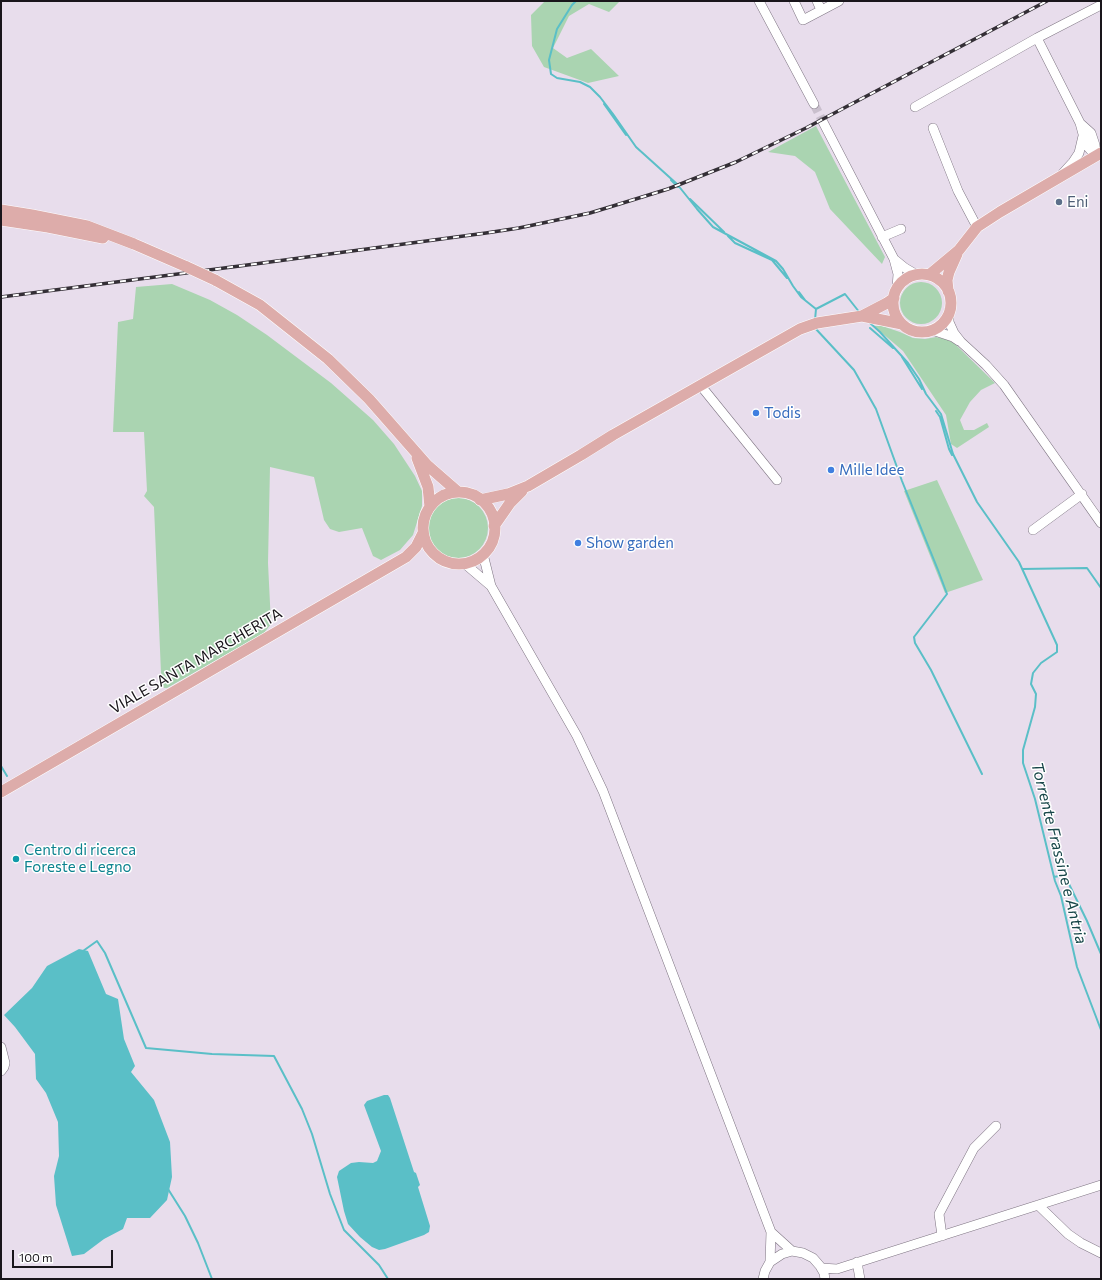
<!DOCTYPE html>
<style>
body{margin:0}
#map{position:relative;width:1102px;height:1280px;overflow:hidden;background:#e8ddec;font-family:Commissioner,sans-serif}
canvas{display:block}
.frame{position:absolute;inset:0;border:2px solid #19151b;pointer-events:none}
.scale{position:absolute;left:12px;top:1250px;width:101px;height:18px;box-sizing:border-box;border:2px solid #19151b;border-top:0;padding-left:5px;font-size:12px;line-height:14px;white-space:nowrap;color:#19151b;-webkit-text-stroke:3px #fff;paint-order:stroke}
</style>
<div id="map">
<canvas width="1102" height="1280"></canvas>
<div class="frame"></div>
<div class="scale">100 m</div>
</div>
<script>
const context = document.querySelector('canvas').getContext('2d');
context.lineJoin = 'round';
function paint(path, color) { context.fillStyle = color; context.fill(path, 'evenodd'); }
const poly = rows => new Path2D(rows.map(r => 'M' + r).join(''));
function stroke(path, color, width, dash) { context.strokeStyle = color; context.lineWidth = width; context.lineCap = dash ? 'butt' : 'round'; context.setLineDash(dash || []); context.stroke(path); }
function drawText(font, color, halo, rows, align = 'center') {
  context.font = font + ' Commissioner,sans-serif'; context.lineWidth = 3; context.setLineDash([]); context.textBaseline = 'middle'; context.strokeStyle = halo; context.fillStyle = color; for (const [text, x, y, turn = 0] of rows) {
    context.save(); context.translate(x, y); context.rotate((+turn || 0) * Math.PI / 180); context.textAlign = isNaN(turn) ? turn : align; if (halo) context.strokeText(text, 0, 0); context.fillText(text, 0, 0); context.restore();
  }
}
paint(poly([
 [545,1,620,1,609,12,589,4,569,16,553,48,567,58,591,49,619,76,588,83,544,67,532,46,531,15],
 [816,126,885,257,882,264,830,209,815,172,795,156,768,152],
 '900 303a21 21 0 1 1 42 0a21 21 0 1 1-42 0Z',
 [172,284,210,300,237,315,267,335,331,383,373,420,394,444,415,476,422,491,422,506,413,535,400,550,381,560,373,556,362,528,339,532,330,529,324,520,314,477,270,467,268,563,271,624,264,633,167,688,164,688,162,684,161,673,154,507,144,496,147,491,144,432,113,432,118,322,133,319,136,287],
 [874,326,882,326,900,332,913,338,925,339,936,337,946,339,954,343,995,383,981,390,970,402,960,420,964,430,974,430,987,423,989,427,957,448,951,444,946,415,903,351],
 [937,480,983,580,945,593,904,491],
 '428 528a30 30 0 1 1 60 0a30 30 0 1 1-60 0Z'
]), '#aad4b1');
paint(poly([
 [79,949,88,951,106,994,118,999,124,1039,135,1066,131,1072,154,1100,170,1142,172,1177,167,1200,150,1218,127,1218,123,1229,104,1239,84,1254,72,1256,56,1205,54,1176,59,1156,58,1122,46,1093,36,1079,35,1054,15,1027,4,1015,32,988,47,966],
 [384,1095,388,1095,390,1098,414,1172,416,1173,420,1185,418,1187,430,1226,429,1232,424,1235,385,1249,379,1250,372,1247,360,1237,348,1224,344,1211,337,1177,339,1171,351,1163,359,1162,373,1163,377,1161,381,1151,364,1105,367,1101]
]), '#5abfc7');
stroke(poly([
 [576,1,572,5,557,29,549,60,551,74,557,78,580,82,590,87,600,97,613,114,636,147,677,184,697,209,713,227,776,261,783,269,793,286,801,297,816,309],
 [604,104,626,135],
 [671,180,678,187],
 [690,199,724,232],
 [728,236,735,243,772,260,787,278],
 [799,292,805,300],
 [816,309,845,294,860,313],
 [815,320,816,309],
 [869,322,880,332,908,363,919,379,926,394,941,414,953,454,977,502,1019,562,1057,645,1057,652,1041,663,1033,673,1031,684,1036,694,1035,707,1023,750,1023,763,1035,799,1055,881,1061,896,1077,967,1101,1030],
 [815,328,854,370,876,409,902,481,938,570,947,594,914,637,915,643,931,670,982,774],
 [870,328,893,348],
 [902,357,922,389],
 [936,411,940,417,949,449,952,455],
 [1022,569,1087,568,1101,588],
 [1,766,7,776],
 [1054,877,1064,875,1067,880,1087,921,1101,954],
 [83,951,97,941,105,953,146,1048,212,1054,274,1056,302,1109,312,1134,330,1194,344,1230,379,1265,388,1279],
 [168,1189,185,1216,198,1243,212,1279]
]), '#5abfc7', 2);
stroke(poly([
 [814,104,823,122]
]), '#c9bfcd', 9, [9, 4.5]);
const minor = poly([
 [759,1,814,104],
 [794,1,803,20,839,1],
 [817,1,821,10],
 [915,107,1037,38],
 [823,122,894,259,898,274,897,288],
 [1081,124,1091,133,1095,145,1096,156],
 [933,128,958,191,977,227],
 [1096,156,1086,145,1080,123,1037,38,1101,5],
 [1063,173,1073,162,1079,153,1083,136],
 [882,237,901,229],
 [894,259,905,268,917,275],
 [949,311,949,322,954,333,961,342,986,365,1004,385,1101,523],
 [932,330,953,337,959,341],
 [701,386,777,480],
 [1033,530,1082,494],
 [483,554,491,586,577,736,603,791,771,1232,770,1262],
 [464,563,491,586],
 [1,1047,5,1063,4,1067,1,1071],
 [1038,1205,1068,1234,1081,1243,1101,1253],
 [771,1232,792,1251],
 [942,1236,939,1214,974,1148,996,1126],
 [857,1262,860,1279],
 [821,1268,837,1269,1101,1185],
 [763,1279,765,1271,770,1262,782,1254,792,1251,803,1253,813,1258,820,1266,824,1273,825,1279]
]);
const major = poly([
 [1,210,32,215,87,226,134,244,187,267],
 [1,220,48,227,103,238],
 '893 303a29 29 0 1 1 58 0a29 29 0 1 1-58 0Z',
 [929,275,959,250,977,227,1000,212,1101,153],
 [215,280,260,305,328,359,369,399,427,465,458,492],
 [948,291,947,280,949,272,957,254],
 [862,316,887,303,894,298],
 [417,458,428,487,430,507],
 '423 528a36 36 0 1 1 72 0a36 36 0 1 1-72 0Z',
 [480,500,508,494,528,486,581,455,613,435,800,329,817,323,862,316,902,324],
 [494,526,510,503,522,491],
 [1,792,406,557,416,547,423,533]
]);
stroke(minor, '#7e7482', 10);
stroke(major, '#fff', 12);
stroke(minor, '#fff', 9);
stroke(major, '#ddacaa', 11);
const rail = poly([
 [1,297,255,264,486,233,519,228,590,213,613,206,668,189,736,162,806,128,1047,1]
]);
stroke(rail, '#342f36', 3.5);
stroke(rail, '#fff', 2, [6]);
const majorBridge = poly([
 [187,267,215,280]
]);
stroke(majorBridge, '#fff', 12, []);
stroke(majorBridge, '#ddacaa', 11);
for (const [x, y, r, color] of [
 [1059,202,4,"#5c6f8a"],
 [756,413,4,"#3f7fe0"],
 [831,470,4,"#3f7fe0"],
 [578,543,4,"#3f7fe0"],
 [16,859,4,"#0f9aa8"]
]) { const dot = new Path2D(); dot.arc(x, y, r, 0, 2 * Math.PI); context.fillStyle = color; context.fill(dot); stroke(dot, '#fff', 1.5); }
drawText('15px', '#4e5e75', '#fff', [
 ["Eni",1067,202]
], 'left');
drawText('15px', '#366cbe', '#fff', [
 ["Todis",764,413],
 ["Mille Idee",839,470],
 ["Show garden",586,543]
], 'left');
drawText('15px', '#19151b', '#fff', [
 ["VIALE SANTA MARGHERITA",196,661,-30]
]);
drawText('15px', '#0d838f', '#fff', [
 ["Centro di ricerca",24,850],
 ["Foreste e Legno",24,867]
], 'left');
drawText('italic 16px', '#174649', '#fff', [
 ["Torrente Frassine e Antria",1059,853,76]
]);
</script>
